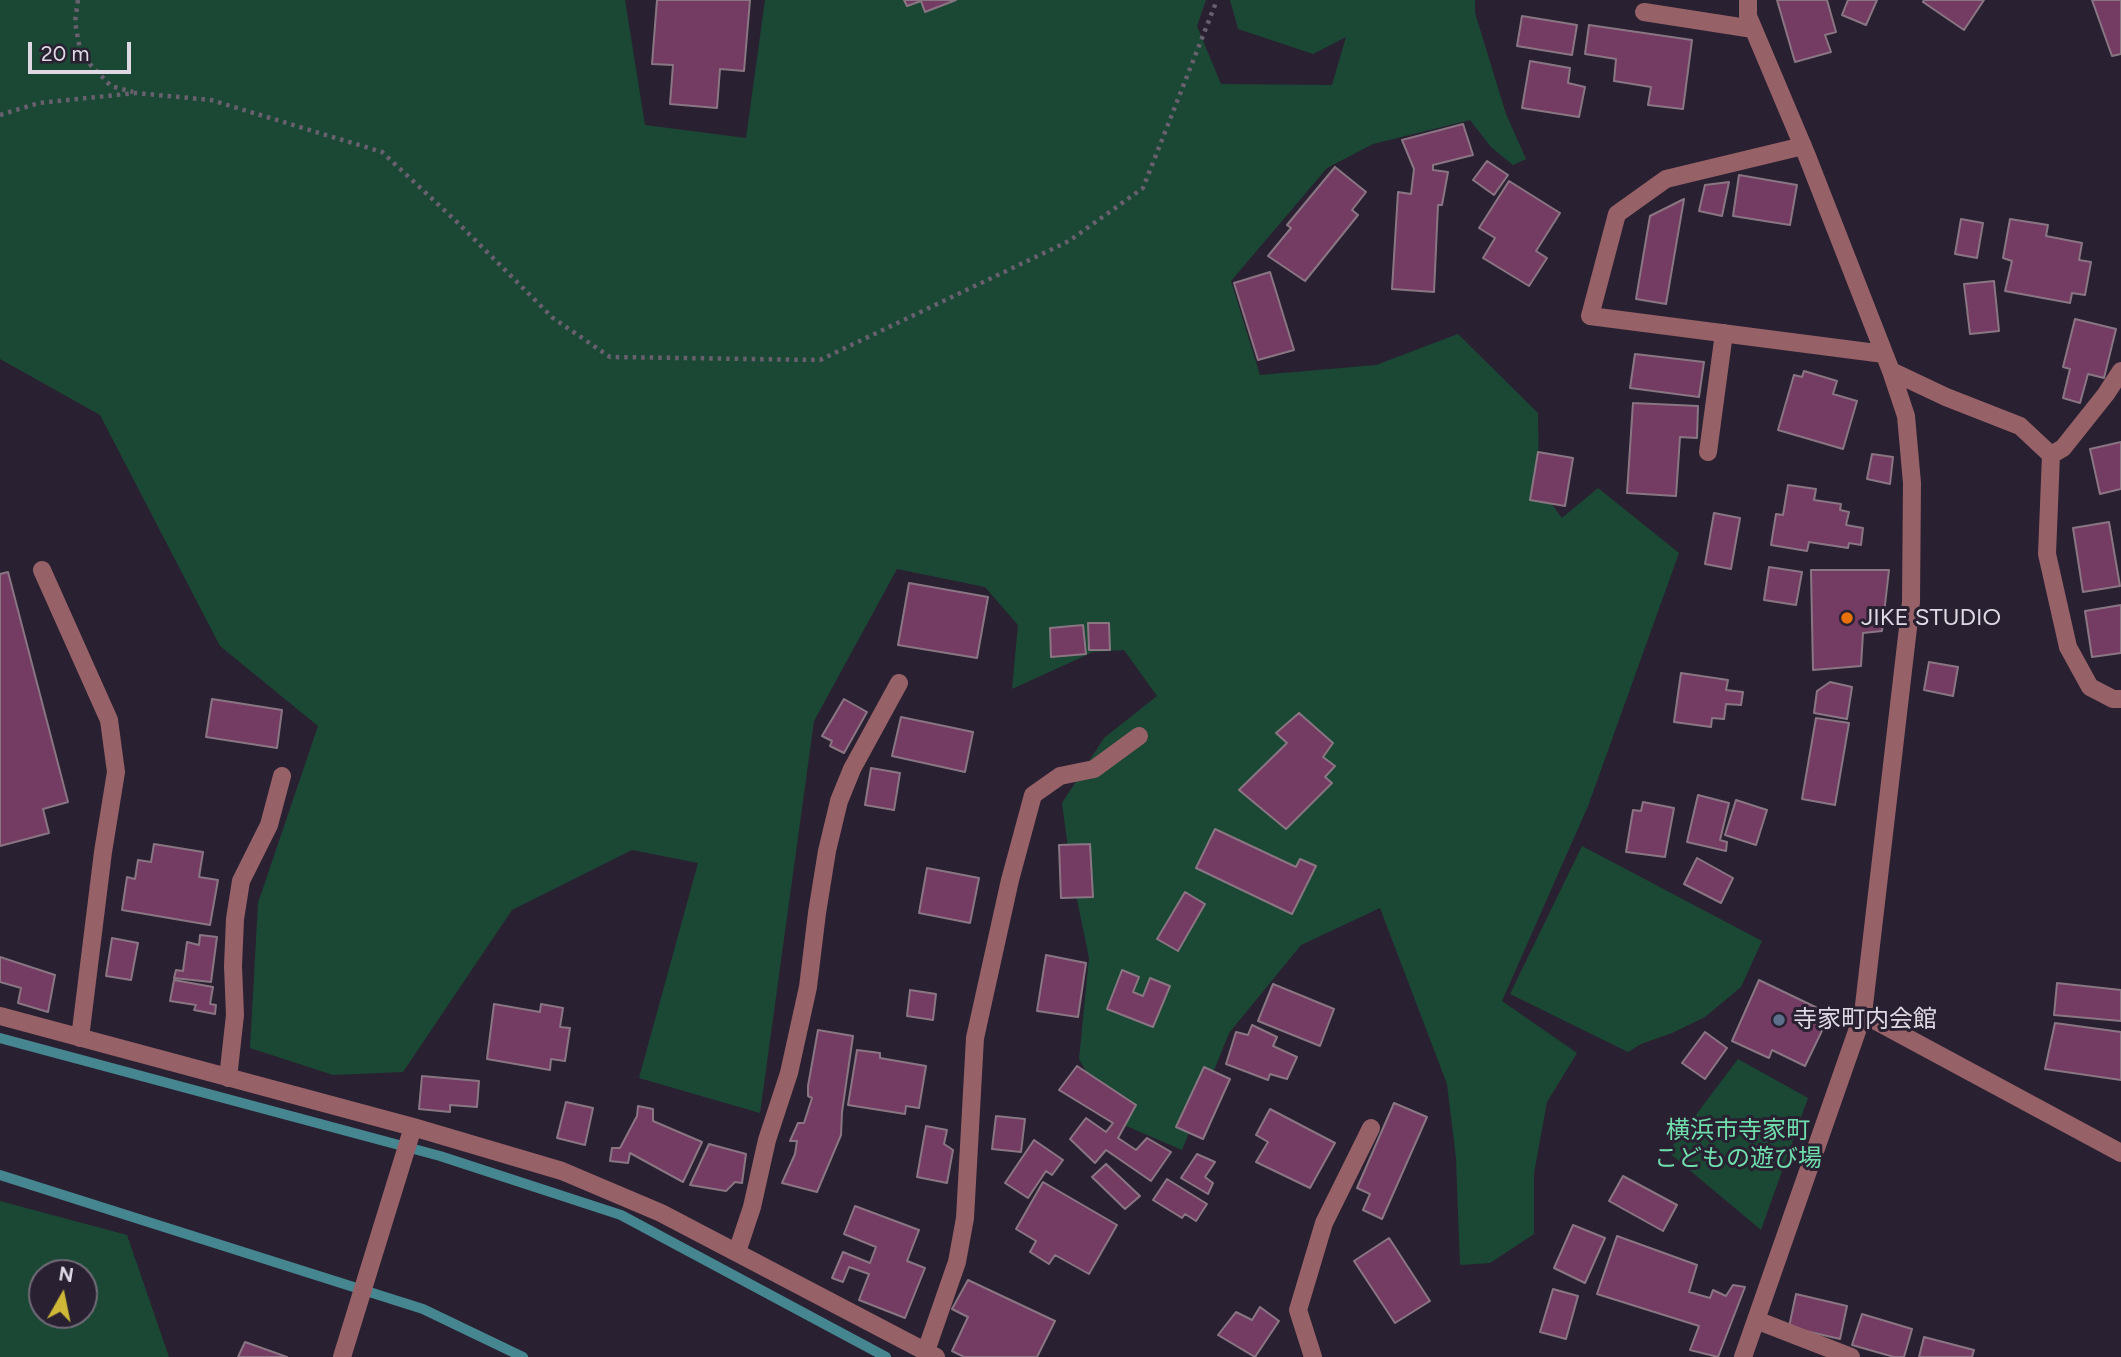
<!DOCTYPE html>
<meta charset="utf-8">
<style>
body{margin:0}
#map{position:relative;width:2121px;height:1357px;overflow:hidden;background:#292131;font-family:Figtree,sans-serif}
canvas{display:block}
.north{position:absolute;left:28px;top:1259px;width:70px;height:70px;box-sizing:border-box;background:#292131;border:2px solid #726b79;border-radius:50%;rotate:9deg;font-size:19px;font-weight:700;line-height:28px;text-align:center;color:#dfd9e4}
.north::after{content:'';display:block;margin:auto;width:24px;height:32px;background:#cfb837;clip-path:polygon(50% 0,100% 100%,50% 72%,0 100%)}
.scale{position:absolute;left:28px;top:42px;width:103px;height:32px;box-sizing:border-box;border:4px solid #dfd9e4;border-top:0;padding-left:9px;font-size:21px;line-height:24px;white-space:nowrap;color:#dfd9e4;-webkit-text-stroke:5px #292131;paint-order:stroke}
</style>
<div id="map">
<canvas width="2121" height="1357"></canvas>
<div class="north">N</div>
<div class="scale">20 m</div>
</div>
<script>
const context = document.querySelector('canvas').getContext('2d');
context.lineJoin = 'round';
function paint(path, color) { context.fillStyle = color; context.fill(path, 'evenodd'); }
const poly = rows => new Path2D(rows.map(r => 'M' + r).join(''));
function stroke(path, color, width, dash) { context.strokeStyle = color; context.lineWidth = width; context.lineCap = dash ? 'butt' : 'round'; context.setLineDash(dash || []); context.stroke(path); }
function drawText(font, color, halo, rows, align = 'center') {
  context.font = font + ' Figtree,"Noto Sans JP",sans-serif'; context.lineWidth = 6; context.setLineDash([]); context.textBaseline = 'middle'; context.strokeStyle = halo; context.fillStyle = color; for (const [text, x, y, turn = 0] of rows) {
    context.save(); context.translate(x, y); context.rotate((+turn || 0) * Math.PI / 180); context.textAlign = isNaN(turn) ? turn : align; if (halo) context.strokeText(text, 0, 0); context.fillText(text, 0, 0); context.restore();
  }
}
paint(poly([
 [0,0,625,0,645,125,746,138,765,0,1206,0,1197,26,1221,84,1332,85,1346,37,1313,54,1238,29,1230,0,1475,0,1475,13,1506,114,1526,159,1513,165,1491,147,1470,120,1373,144,1327,168,1231,281,1260,375,1376,365,1458,334,1538,413,1539,487,1562,518,1598,488,1679,553,1588,806,1502,1001,1577,1053,1547,1102,1534,1173,1534,1234,1490,1263,1460,1265,1456,1158,1447,1084,1380,908,1301,945,1229,1033,1182,1150,1115,1121,1079,1059,1089,958,1071,870,1062,803,1104,738,1157,696,1124,650,1093,652,1012,689,1018,625,985,587,897,569,814,721,760,1113,639,1078,698,863,632,850,512,910,403,1072,333,1075,250,1048,258,903,318,726,220,646,100,415,0,359],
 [1582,846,1762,941,1741,987,1705,1017,1672,1033,1641,1044,1628,1052,1510,994],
 [1738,1059,1808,1098,1761,1230,1668,1152],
 [0,1201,127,1235,169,1357,0,1357],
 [42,1273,84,1273,84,1315,42,1315]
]), '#1b4834');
stroke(poly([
 [0,1038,440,1156,621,1215,886,1357],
 [0,1175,423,1309,523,1357]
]), '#458691', 10);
const building = poly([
 [657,0,750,0,744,71,720,69,717,108,670,104,673,65,652,64,657,0],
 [904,0,956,0,925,12,921,1,907,6,904,0],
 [1777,0,1827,0,1836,32,1825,35,1831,52,1795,62,1777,0],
 [1848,0,1877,0,1866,25,1842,15,1848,0],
 [1924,0,1984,0,1964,30,1923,2,1924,0],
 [2092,0,2121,0,2121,54,2112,56,2092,0],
 [1522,16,1577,25,1572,55,1517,46,1522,16],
 [1589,25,1692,40,1683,109,1648,105,1651,87,1614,81,1616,59,1585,54,1589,25],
 [1530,61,1570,68,1568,83,1585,87,1579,117,1522,108,1530,61],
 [1463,124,1473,155,1433,165,1433,170,1448,172,1442,205,1438,205,1434,292,1392,289,1398,192,1411,194,1414,169,1402,140,1463,124],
 [1487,161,1508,175,1494,195,1473,180,1487,161],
 [1335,167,1366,192,1352,210,1358,215,1305,281,1268,256,1291,228,1287,225,1335,167],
 [1739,175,1797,185,1790,225,1733,216,1739,175],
 [1509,181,1560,213,1536,251,1547,258,1529,286,1483,258,1495,238,1479,228,1509,181],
 [1729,182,1722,216,1699,211,1705,185,1729,182],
 [1684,199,1666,304,1636,299,1650,216,1684,199],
 [1961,219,1983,223,1977,258,1955,254,1961,219],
 [2010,219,2048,225,2046,236,2082,243,2079,260,2091,262,2085,295,2072,293,2070,303,2005,291,2012,261,2003,258,2010,219],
 [1270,272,1294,350,1258,360,1234,283,1270,272],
 [1994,281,1999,331,1970,334,1964,284,1994,281],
 [2075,319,2116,329,2104,378,2088,374,2080,403,2063,398,2070,369,2063,367,2075,319],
 [1635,354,1704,362,1699,397,1630,388,1635,354],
 [1804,371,1837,381,1833,394,1857,401,1843,449,1778,430,1794,375,1802,377,1804,371],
 [1633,403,1698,406,1697,438,1680,437,1676,496,1627,493,1633,403],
 [2121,442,2121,489,2100,494,2090,449,2121,442],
 [1538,452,1573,458,1565,506,1530,500,1538,452],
 [1872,454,1893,457,1890,484,1867,479,1872,454],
 [1788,485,1816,489,1814,500,1841,504,1840,510,1849,512,1846,525,1863,528,1861,545,1849,543,1848,548,1809,542,1807,551,1771,545,1776,514,1783,515,1788,485],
 [1714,513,1740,518,1731,569,1705,564,1714,513],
 [2109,522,2120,586,2083,592,2073,528,2109,522],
 [1769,567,1802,572,1796,605,1764,600,1769,567],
 [1811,570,1889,570,1882,631,1863,633,1861,666,1813,670,1811,570],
 [8,572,68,802,43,809,49,833,0,846,0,574,8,572],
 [909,583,988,597,977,658,898,645,909,583],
 [2121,605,2121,653,2092,657,2085,611,2121,605],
 [1088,623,1109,623,1110,650,1089,650,1088,623],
 [1083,625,1086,654,1051,657,1050,628,1083,625],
 [1929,662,1958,667,1953,696,1924,690,1929,662],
 [1681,673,1728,680,1726,690,1743,692,1741,705,1726,704,1724,719,1712,718,1711,727,1674,722,1681,673],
 [1830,682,1852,687,1847,719,1814,713,1817,691,1830,682],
 [212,699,282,710,277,748,206,737,212,699],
 [844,699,867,712,844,753,830,746,832,741,822,736,844,699],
 [1299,713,1333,743,1323,757,1335,766,1325,777,1332,783,1286,829,1239,790,1287,743,1276,733,1299,713],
 [901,717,973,732,965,772,892,756,901,717],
 [1816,718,1849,723,1835,805,1802,799,1816,718],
 [871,768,900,773,894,810,865,805,871,768],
 [1698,795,1729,803,1720,840,1727,842,1726,851,1687,842,1698,795],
 [1736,800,1767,810,1756,845,1725,835,1736,800],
 [1643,802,1674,808,1665,857,1626,852,1633,810,1641,811,1643,802],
 [1215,829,1296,867,1300,859,1316,866,1292,914,1196,868,1215,829],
 [154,844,203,852,199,877,218,880,210,925,122,910,127,877,135,879,138,860,151,862,154,844],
 [1090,844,1093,897,1061,898,1059,845,1090,844],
 [1697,858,1733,878,1721,903,1684,884,1697,858],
 [927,868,979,878,970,923,919,913,927,868],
 [1185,892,1205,904,1178,951,1157,939,1185,892],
 [200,935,217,937,211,982,174,978,176,970,183,971,187,942,199,945,200,935],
 [112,938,138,943,131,980,106,976,112,938],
 [1046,955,1086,963,1078,1017,1037,1011,1046,955],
 [0,957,55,975,48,1012,18,1003,21,988,0,982,0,957],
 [1122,970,1139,977,1133,992,1143,996,1150,978,1170,986,1153,1027,1107,1009,1122,970],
 [174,980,213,987,210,1004,216,1005,215,1014,194,1010,196,1005,170,1001,174,980],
 [1759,980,1830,1014,1805,1066,1772,1050,1769,1058,1732,1041,1759,980],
 [2057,983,2121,990,2121,1021,2054,1015,2057,983],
 [1273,984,1334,1009,1320,1046,1258,1021,1273,984],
 [910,990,936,994,933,1020,907,1016,910,990],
 [494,1004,540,1012,541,1004,563,1008,560,1027,570,1028,565,1061,551,1059,550,1070,487,1059,494,1004],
 [2055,1023,2121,1032,2121,1080,2045,1069,2055,1023],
 [1252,1025,1277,1037,1273,1046,1297,1057,1287,1079,1270,1074,1268,1080,1226,1064,1236,1032,1248,1035,1252,1025],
 [818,1030,853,1036,842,1112,841,1135,817,1192,782,1183,795,1154,797,1141,790,1141,798,1123,804,1123,812,1098,808,1096,808,1086,818,1030],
 [1705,1032,1727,1048,1705,1079,1682,1063,1705,1032],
 [857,1050,880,1053,880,1058,926,1066,919,1108,906,1106,905,1114,848,1105,857,1050],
 [1077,1066,1136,1105,1118,1138,1136,1150,1147,1138,1171,1152,1151,1181,1106,1150,1095,1163,1070,1139,1086,1118,1106,1132,1113,1123,1059,1090,1077,1066],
 [1204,1067,1230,1079,1203,1139,1176,1127,1204,1067],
 [422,1076,479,1081,477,1107,450,1105,450,1112,419,1109,422,1076],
 [566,1102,593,1108,585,1145,557,1138,566,1102],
 [1394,1103,1427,1117,1382,1219,1363,1210,1370,1194,1357,1188,1394,1103],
 [638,1106,653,1109,653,1121,702,1142,683,1182,630,1153,628,1163,610,1161,612,1148,620,1148,637,1116,638,1106],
 [1270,1109,1335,1143,1310,1188,1256,1162,1268,1142,1256,1135,1270,1109],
 [996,1116,1025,1119,1021,1152,992,1149,996,1116],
 [926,1126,947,1130,944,1144,953,1150,947,1183,917,1177,926,1126],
 [1034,1140,1063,1160,1052,1175,1046,1171,1028,1198,1005,1183,1034,1140],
 [709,1144,746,1154,742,1183,735,1182,726,1191,690,1185,709,1144],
 [1197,1154,1215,1162,1205,1177,1213,1183,1208,1194,1181,1178,1197,1154],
 [1106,1164,1140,1196,1125,1209,1092,1177,1106,1164],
 [1623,1176,1677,1205,1663,1231,1609,1201,1623,1176],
 [1167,1179,1207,1204,1196,1221,1185,1214,1182,1218,1153,1200,1167,1179],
 [1043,1182,1117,1225,1089,1274,1055,1255,1049,1264,1030,1252,1036,1241,1016,1229,1043,1182],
 [855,1206,919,1230,907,1261,925,1268,905,1318,859,1300,869,1274,849,1267,843,1282,832,1278,843,1252,870,1263,876,1247,844,1234,855,1206],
 [1573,1225,1605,1238,1585,1283,1554,1268,1573,1225],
 [1617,1236,1697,1265,1689,1292,1710,1298,1713,1290,1726,1296,1733,1285,1745,1287,1718,1357,1690,1350,1699,1326,1597,1294,1617,1236],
 [1389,1238,1430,1301,1395,1323,1354,1261,1389,1238],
 [968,1280,1055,1321,1037,1357,964,1357,952,1351,968,1317,952,1309,968,1280],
 [1553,1289,1578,1296,1566,1339,1540,1332,1553,1289],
 [1796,1294,1847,1306,1840,1339,1789,1327,1796,1294],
 [1260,1307,1279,1321,1255,1357,1218,1335,1236,1312,1252,1320,1260,1307],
 [1862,1314,1912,1329,1904,1357,1894,1357,1852,1345,1862,1314],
 [1924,1337,1974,1350,1972,1357,1919,1357,1924,1337],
 [245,1342,287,1357,238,1357,245,1342]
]);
paint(building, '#743b63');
stroke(building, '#8a7683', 2);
stroke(poly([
 [78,0,75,22,81,55,111,86,133,92],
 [0,115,39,103,136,93,211,100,382,152,457,222,553,318,610,357,820,360,1069,241,1143,188,1217,0]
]), '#68606f', 4.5, [3.5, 5]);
stroke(poly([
 [1644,12,1753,29],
 [1803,146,1666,179,1617,214,1590,316,1884,354],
 [1891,371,1946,397,2020,426,2051,455,2063,448,2106,394,2121,371],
 [1708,452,1724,333],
 [2051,455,2047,554,2068,647,2090,687,2113,699,2121,699],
 [42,570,109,720,116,772,103,852,80,1038],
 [1863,1014,2121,1153],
 [0,1016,413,1127,562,1171,661,1213,936,1357],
 [228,1078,235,1015,233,966,235,919,241,881,269,825,282,776],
 [737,1252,752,1207,767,1140,789,1073,808,987,817,913,827,851,839,801,852,769,899,683],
 [1756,1320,1851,1357],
 [926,1351,957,1262,965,1218,975,1038,1010,880,1033,795,1060,776,1094,769,1139,736],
 [342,1357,413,1127],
 [1313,1357,1298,1310,1324,1223,1371,1128],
 [1743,1357,1863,1014,1911,602,1912,483,1906,416,1891,371,1807,156,1748,16,1748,0]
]), '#976168', 18);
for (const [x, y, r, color] of [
 [1847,618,7,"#e8710a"],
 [1779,1020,7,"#5c6f8a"]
]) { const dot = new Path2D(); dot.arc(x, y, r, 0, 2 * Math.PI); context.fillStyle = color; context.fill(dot); stroke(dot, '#292131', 2.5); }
drawText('24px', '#dfd9e4', '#292131', [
 ["JIKE STUDIO",1861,618],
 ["寺家町内会館",1793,1020]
], 'left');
drawText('24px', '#6fdeac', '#292131', [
 ["横浜市寺家町",1738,1131],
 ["こどもの遊び場",1738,1159]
]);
</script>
